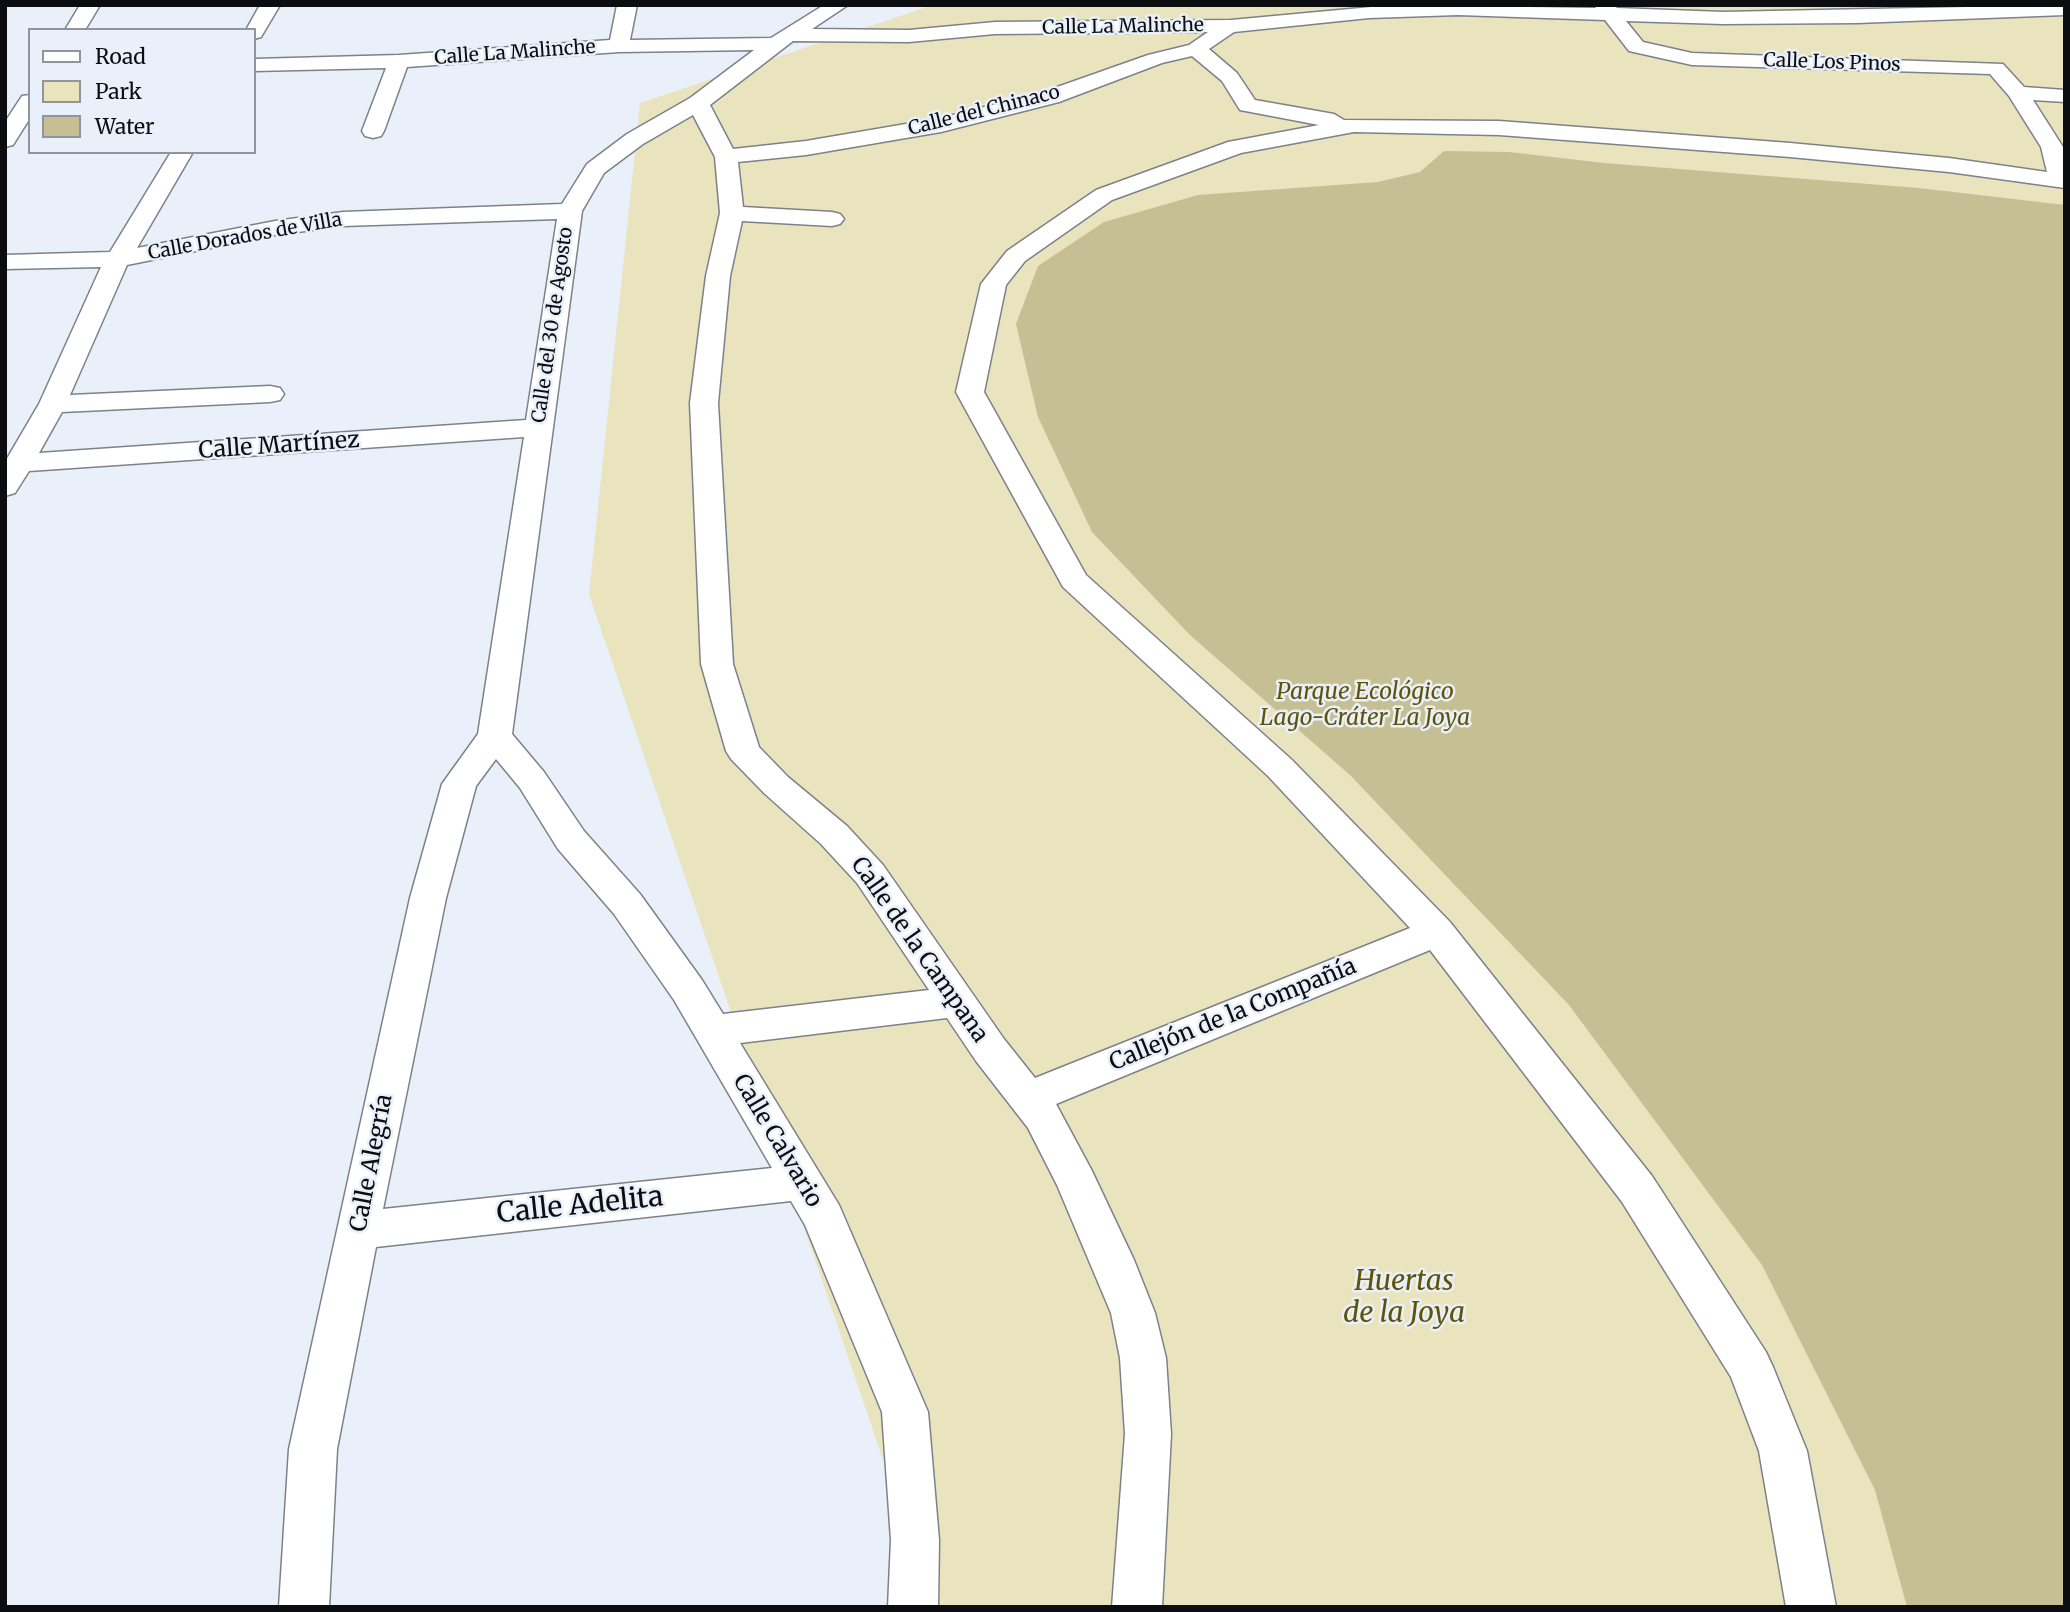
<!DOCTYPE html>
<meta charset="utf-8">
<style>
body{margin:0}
#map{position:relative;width:2070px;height:1612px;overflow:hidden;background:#e9f0f9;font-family:Merriweather,serif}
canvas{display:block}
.frame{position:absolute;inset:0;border:7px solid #0b0d10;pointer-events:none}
.legend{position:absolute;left:28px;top:28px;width:228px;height:126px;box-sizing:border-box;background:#e9f0f9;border:2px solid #90959c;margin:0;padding:9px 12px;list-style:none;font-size:21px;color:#0b0d10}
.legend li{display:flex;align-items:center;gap:14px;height:35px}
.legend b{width:35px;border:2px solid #90959c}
</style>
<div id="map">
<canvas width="2070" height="1612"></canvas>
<div class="frame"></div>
<ul class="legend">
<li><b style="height:9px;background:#fff"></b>Road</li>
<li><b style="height:19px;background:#e9e3be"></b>Park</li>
<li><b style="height:19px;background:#c6bf94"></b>Water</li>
</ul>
</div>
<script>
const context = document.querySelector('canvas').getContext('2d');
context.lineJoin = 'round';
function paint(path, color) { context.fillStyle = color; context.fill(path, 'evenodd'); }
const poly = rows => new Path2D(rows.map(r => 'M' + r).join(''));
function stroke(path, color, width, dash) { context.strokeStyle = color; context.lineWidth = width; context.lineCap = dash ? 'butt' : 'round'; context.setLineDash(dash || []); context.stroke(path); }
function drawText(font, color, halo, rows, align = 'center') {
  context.font = font + ' Merriweather,serif'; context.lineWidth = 5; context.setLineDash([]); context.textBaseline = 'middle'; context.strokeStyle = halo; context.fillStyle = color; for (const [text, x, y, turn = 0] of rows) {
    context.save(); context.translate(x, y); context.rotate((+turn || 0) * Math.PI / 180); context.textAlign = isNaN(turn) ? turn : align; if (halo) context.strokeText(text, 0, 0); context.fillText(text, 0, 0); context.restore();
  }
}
paint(poly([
 [933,5,2065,5,2065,1607,933,1607,589,594,640,103]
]), '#e9e3be');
paint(poly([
 [1444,151,1509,152,1604,163,1919,188,2065,205,2065,1607,1907,1607,1875,1490,1762,1265,1569,1005,1350,775,1190,635,1092,532,1038,417,1016,324,1038,266,1104,222,1198,195,1378,182,1420,172]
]), '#c6bf94');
const minor = poly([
 [80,5,100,5,85,30,65,30,80,5],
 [260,5,280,5,261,37,254,39,254,30,246,30,260,5],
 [617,5,637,5,630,40,771,38,824,5,848,5,812,29,909,30,995,22,1231,20,1393,5,1596,8,1594,5,1614,5,1617,8,1723,12,2065,5,2065,15,1857,23,1723,24,1626,21,1643,42,1692,53,2003,64,2024,87,2065,90,2065,102,2033,100,2063,147,2065,188,1949,172,1790,157,1499,135,1354,132,1241,153,1112,200,1025,261,1006,285,984,392,1086,575,1292,760,1450,922,1652,1176,1766,1352,1773,1367,1807,1451,1836,1607,1786,1607,1759,1451,1731,1377,1622,1202,1430,950,1056,1104,1092,1171,1134,1260,1155,1313,1166,1358,1171,1434,1162,1607,1112,1607,1125,1434,1120,1358,1111,1313,1057,1185,1028,1128,976,1061,947,1018,740,1043,839,1205,928,1412,939,1540,938,1607,888,1607,891,1540,882,1412,805,1225,791,1201,376,1247,337,1449,329,1607,279,1607,289,1449,410,898,442,784,478,734,524,437,29,471,15,493,5,496,5,462,39,404,101,267,5,269,5,255,110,252,171,152,193,152,137,248,275,221,343,212,562,204,587,164,627,134,690,98,754,50,619,52,407,67,384,131,381,136,373,138,365,136,362,131,386,68,254,71,254,59,399,55,610,40,617,5],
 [1458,15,1605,20,1629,51,1692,65,1990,74,2009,96,2041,147,2047,172,1949,158,1790,143,1499,121,1344,120,1334,114,1255,100,1237,73,1209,49,1234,32,1369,18,1458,15],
 [1208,32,1189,45,1148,55,1043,92,941,118,806,141,733,149,710,105,793,41,909,42,995,34,1208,32],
 [1192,56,1222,81,1240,110,1319,125,1228,142,1096,190,1007,251,981,284,956,392,1063,587,1268,776,1410,928,1035,1078,1004,1039,883,865,847,826,788,777,759,747,733,664,718,403,730,276,742,221,832,226,840,224,844,219,840,214,832,212,743,207,738,162,806,155,941,132,1059,102,1162,63,1192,56],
 [693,115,715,157,720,213,706,276,690,403,701,664,726,751,731,759,764,793,821,844,857,883,929,990,723,1014,702,980,640,894,584,831,544,772,512,734,582,211,604,173,643,144,693,115],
 [557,219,526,420,39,453,62,412,270,402,280,400,284,394,280,388,270,386,70,395,127,265,275,235,343,226,557,219],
 [496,759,520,788,558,849,614,914,674,1000,772,1168,383,1209,446,898,476,786,496,759],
 [30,95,30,118,13,145,5,147,5,122,22,96,30,95]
]);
stroke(minor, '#7c828a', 3);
paint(minor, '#fff');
drawText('19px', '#0b0d10', '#e9f0f9', [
 ["Calle La Malinche",1123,27,-1],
 ["Calle La Malinche",515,53,-4],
 ["Calle Los Pinos",1832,63,2],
 ["Calle del Chinaco",984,111,-14],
 ["Calle Dorados de Villa",245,237,-10],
 ["Calle del 30 de Agosto",553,325,-82]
]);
drawText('23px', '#0b0d10', '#e9f0f9', [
 ["Calle Martínez",279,446,-4],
 ["Calle de la Campana",919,950,55],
 ["Callejón de la Compañía",1233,1015,-22],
 ["Calle Calvario",777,1141,59],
 ["Calle Alegría",372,1163,-79]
]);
drawText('italic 23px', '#5f5307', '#e9f0f9', [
 ["Parque Ecológico",1365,692],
 ["Lago-Cráter La Joya",1365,718]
]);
drawText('28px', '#0b0d10', '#e9f0f9', [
 ["Calle Adelita",580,1206,-6]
]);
drawText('italic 28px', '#5f5307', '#e9f0f9', [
 ["Huertas",1404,1282],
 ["de la Joya",1404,1314]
]);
</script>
